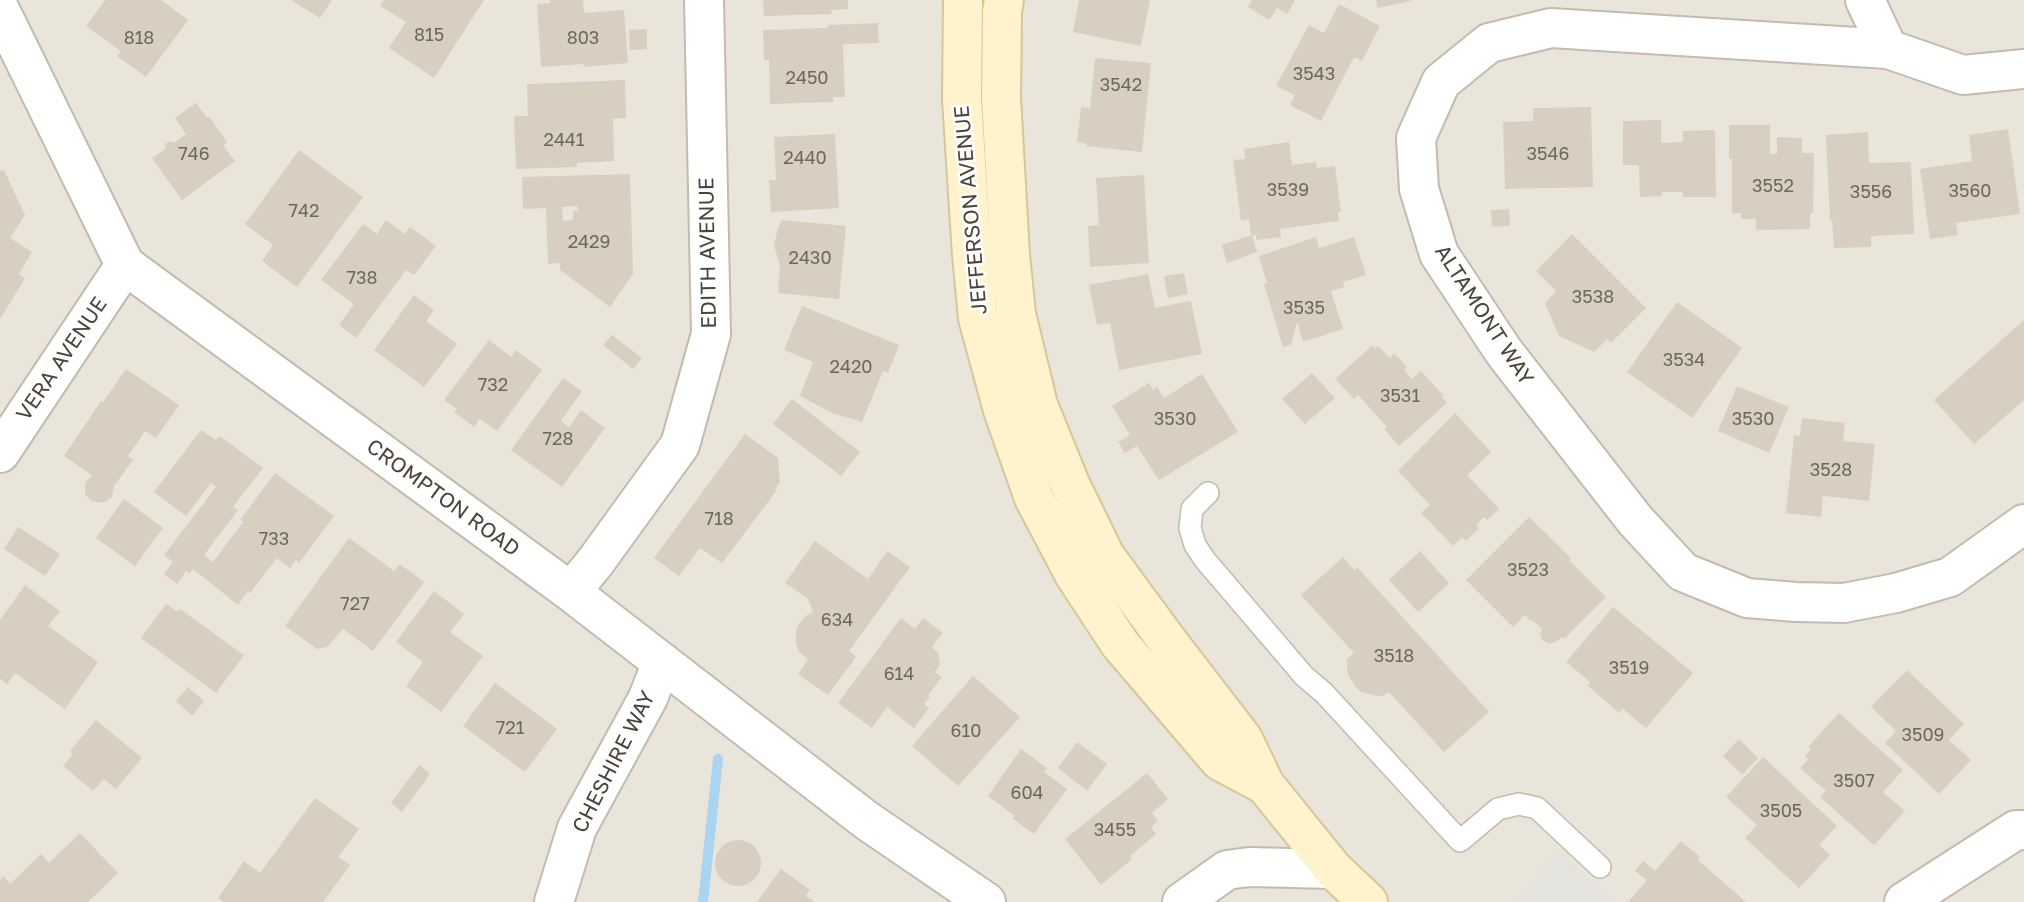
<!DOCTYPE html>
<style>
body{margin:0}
canvas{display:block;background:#f6f3ec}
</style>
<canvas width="2024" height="902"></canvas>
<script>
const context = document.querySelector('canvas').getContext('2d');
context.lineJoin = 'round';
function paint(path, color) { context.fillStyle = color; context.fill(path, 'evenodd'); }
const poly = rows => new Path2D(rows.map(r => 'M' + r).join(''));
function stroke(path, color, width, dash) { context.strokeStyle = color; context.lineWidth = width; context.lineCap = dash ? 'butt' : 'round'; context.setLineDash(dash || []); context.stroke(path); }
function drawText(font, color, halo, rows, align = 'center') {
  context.font = font + ' "Golos Text",sans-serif'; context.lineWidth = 5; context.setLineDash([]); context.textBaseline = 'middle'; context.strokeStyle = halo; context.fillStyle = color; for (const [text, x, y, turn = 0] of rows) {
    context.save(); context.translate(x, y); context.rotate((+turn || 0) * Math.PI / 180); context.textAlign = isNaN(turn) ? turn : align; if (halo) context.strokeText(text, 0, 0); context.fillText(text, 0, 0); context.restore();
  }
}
paint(poly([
 [0,0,2024,0,2024,902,0,902]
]), '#eae5da');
paint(poly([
 [1556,851,1615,902,1516,902]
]), '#e5e3e0');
stroke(poly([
 [703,902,718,759]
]), '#a9d4f2', 10);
paint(poly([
 [105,0,161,0,188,20,146,77,117,56,121,51,86,26],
 [291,0,332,0,320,18],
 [384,0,484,0,434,78,389,48,406,22,380,6],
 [550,0,583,0,584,13,624,10,628,63,584,67,584,64,541,67,537,4,550,3],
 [763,0,848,0,848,9,831,10,832,14,764,16],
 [1079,0,1150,0,1141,46,1073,32],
 [1252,0,1295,0,1287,14,1277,8,1269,20,1248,7],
 [1376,0,1411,0,1411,1,1377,8],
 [1339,4,1380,26,1362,61,1354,57,1321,121,1290,105,1295,95,1276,86,1309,25,1324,33],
 [878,23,879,43,843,44,845,97,833,97,833,102,770,104,769,60,764,60,763,30,828,28,828,25],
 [647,29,647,49,630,50,629,30],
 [1095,58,1151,63,1142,152,1086,146,1087,144,1077,142,1081,107,1090,108],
 [625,80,626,118,613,119,614,161,577,163,577,167,516,169,514,116,528,116,527,84],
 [196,103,207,118,209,117,227,142,223,145,235,161,182,200,152,158,165,149,165,144,170,141,174,143,186,134,175,118],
 [1591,107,1593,187,1505,189,1503,122,1533,121,1533,108],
 [1661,120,1661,143,1683,142,1683,131,1715,130,1716,197,1683,197,1683,192,1662,192,1662,196,1640,197,1639,165,1623,165,1623,121],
 [1729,125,1770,125,1770,154,1777,154,1777,137,1802,138,1802,153,1814,153,1813,213,1810,213,1810,229,1756,230,1756,219,1741,219,1741,213,1732,213,1732,159,1729,159],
 [2008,129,2020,214,1956,223,1958,235,1930,239,1920,169,1972,161,1969,135],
 [1868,132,1869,163,1911,162,1914,234,1871,236,1871,247,1834,248,1832,221,1830,221,1826,135],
 [835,134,839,208,771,212,769,180,776,180,774,137],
 [1289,142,1292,165,1316,162,1317,168,1335,166,1341,212,1338,212,1339,221,1280,229,1281,237,1256,240,1256,235,1251,235,1249,219,1241,221,1233,160,1245,159,1244,149],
 [299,150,363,197,297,287,262,261,273,245,245,224],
 [4,170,25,215,10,238,32,252,19,274,25,278,0,319,0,171],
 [630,174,633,274,610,307,560,270,560,263,548,264,546,208,523,209,522,177],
 [577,206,578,211,573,211,573,220,563,221,562,207],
 [1144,175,1149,263,1090,267,1088,226,1099,225,1096,178],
 [1509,209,1510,226,1492,227,1491,210],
 [386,220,405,234,410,227,436,246,414,275,406,270,356,338,339,325,354,304,321,280,363,224,377,234],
 [782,220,846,226,839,299,778,293,780,266,774,245,778,228],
 [1572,234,1646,308,1611,343,1607,339,1594,352,1559,336,1545,303,1556,291,1536,271],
 [1252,235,1257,252,1227,263,1222,245],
 [1316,237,1319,248,1354,237,1366,275,1343,282,1344,287,1331,291,1343,329,1303,342,1298,324,1296,325,1291,345,1283,347,1264,284,1267,283,1259,256],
 [1184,273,1188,294,1168,298,1164,276],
 [1148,274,1155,308,1191,301,1202,354,1119,370,1110,323,1097,325,1089,285],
 [414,295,434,310,426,321,457,344,424,387,374,350],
 [1677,302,1742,348,1692,418,1627,372],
 [802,306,899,345,888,373,883,371,862,422,832,413,800,396,813,362,784,350],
 [2024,320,2024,400,1974,444,1934,400],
 [612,335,642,358,633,369,603,345],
 [489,340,511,357,516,350,542,370,497,431,480,419,474,427,454,412,457,409,444,400],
 [1373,345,1375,349,1378,346,1390,358,1394,353,1407,367,1404,370,1412,379,1421,371,1443,395,1442,397,1447,403,1399,446,1384,429,1387,427,1358,395,1354,399,1335,379],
 [126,369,179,405,156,438,145,431,128,456,133,460,114,486,112,497,107,501,99,503,92,501,85,495,85,483,92,475,64,456,101,401,103,402],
 [1312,373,1335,398,1305,424,1282,399],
 [1202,374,1238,432,1159,480,1137,446,1125,453,1118,442,1130,435,1112,406,1149,383,1153,390,1157,387,1164,398],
 [563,378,582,391,561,421,569,427,581,410,605,428,562,487,511,450],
 [1737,386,1789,407,1769,453,1718,431],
 [792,399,860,452,841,476,773,424],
 [1455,413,1491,452,1467,475,1499,509,1487,520,1484,517,1476,525,1479,528,1466,541,1462,537,1453,546,1421,513,1430,505,1398,471],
 [1802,418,1845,423,1843,441,1875,444,1869,501,1823,496,1821,517,1786,513,1794,435,1800,436],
 [201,430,216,440,220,436,263,468,233,507,238,510,204,555,213,562,243,522,240,520,275,473,334,516,299,563,296,560,290,568,277,558,250,593,248,591,238,605,193,569,189,574,186,571,177,584,164,574,173,562,164,555,216,487,211,483,186,516,154,492],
 [745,434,778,458,780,482,775,489,777,490,722,563,700,548,679,576,654,558],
 [124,499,163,528,135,566,96,538],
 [1529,517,1571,558,1569,560,1606,597,1564,639,1562,637,1556,642,1549,644,1542,640,1540,634,1542,629,1532,620,1531,621,1525,615,1513,627,1466,580],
 [18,527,60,554,45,576,4,549],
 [349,538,394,571,400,564,424,582,373,651,343,629,327,647,317,649,285,626],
 [815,541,868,579,887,551,910,567,849,651,856,657,828,695,798,674,808,660,799,651,796,644,796,631,798,625,807,615,813,612,808,599,785,583],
 [1420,551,1449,583,1418,612,1389,580],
 [1343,557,1354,570,1357,567,1489,712,1444,752,1389,692,1383,696,1376,696,1361,692,1356,687,1348,675,1347,667,1347,659,1354,653,1301,595],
 [25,585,60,611,48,626,98,662,65,709,15,673,7,684,0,679,0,620],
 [434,591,464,614,450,632,483,656,441,712,406,686,423,662,396,642],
 [166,604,178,612,180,609,244,655,216,693,141,638],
 [1613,607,1693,673,1646,728,1623,709,1619,713,1587,685,1590,682,1566,662],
 [901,618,915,629,923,618,943,633,932,647,938,653,940,665,935,672,942,677,928,695,930,697,924,704,929,708,914,728,887,707,872,728,838,703],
 [1907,670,1964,724,1949,740,1971,760,1939,794,1885,743,1896,731,1871,707],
 [973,676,1020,717,958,786,912,746],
 [495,683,557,729,525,772,463,726],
 [188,687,204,701,192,716,176,701],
 [1839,713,1903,770,1883,792,1905,811,1874,845,1820,797,1826,791,1800,768,1809,759,1805,756,1811,749,1808,747],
 [96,720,142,758,116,789,104,779,93,791,63,766,73,754,70,751],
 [1739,739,1758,758,1742,775,1723,756],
 [1077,742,1107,764,1087,791,1058,768],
 [1021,749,1047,768,1044,772,1067,789,1034,834,1013,819,1015,816,988,796],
 [1763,757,1837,826,1819,845,1830,855,1799,888,1745,838,1757,825,1726,797],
 [419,765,430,774,402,812,391,803],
 [1147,773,1168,799,1152,813,1158,821,1151,827,1156,834,1130,856,1132,859,1101,885,1065,839],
 [315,798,359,829,338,857,350,865,323,902,223,902,218,898,244,861,260,873],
 [80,833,118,873,88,902,0,902,0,880,3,876,10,884,41,854,49,863],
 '715 863a23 23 0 1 1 46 0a23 23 0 1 1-46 0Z',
 [1681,841,1700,857,1698,860,1746,902,1628,902,1647,880,1635,871,1643,861,1655,871],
 [781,869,810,890,806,896,815,902,757,902]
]), '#d8cfc1');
const service = poly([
 [1208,493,1192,509,1190,528,1195,545,1205,560,1304,676,1324,693,1460,841,1498,809,1519,804,1537,808,1600,867]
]);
const minor = poly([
 [1865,0,1888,49],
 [0,10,125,265,571,592,866,820,986,902],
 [2024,69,1963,75,1888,49,1551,28,1489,43,1441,82,1416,138,1419,189,1439,254,1504,352,1635,520,1683,572,1747,598,1796,602,1844,603,1896,593,1950,577,2024,524],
 [0,453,125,265],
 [571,592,596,561,680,445,711,334,704,0],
 [554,902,577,828,648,698,662,662],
 [1182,902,1227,870,1249,867,1333,869],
 [1904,902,2016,830,2024,830]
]);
const secondary = poly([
 [963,0,962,99,972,255,978,318,1003,410,1034,498,1074,574,1120,644,1220,761,1265,785],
 [1004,0,1002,12,1001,98,1010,255,1016,314,1038,405,1070,484,1105,556,1166,639,1243,739,1265,785,1333,869,1368,902]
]);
stroke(service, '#c2bbae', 24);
stroke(minor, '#c2bbae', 42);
stroke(secondary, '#d6c79b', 42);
stroke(service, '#fff', 21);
stroke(minor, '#fff', 38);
stroke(secondary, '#fff3cd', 38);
drawText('18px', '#6e675b', null, [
 ["815",429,35],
 ["818",139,38],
 ["803",583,38],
 ["3543",1314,74],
 ["2450",807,78],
 ["3542",1121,85],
 ["2441",564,140],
 ["746",194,154],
 ["3546",1548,154],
 ["2440",805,158],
 ["3552",1773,186],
 ["3539",1288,190],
 ["3560",1970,191],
 ["3556",1871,192],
 ["742",304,211],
 ["2429",589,242],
 ["2430",810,258],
 ["738",362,278],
 ["3538",1593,297],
 ["3535",1304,308],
 ["3534",1684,360],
 ["2420",851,367],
 ["732",493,385],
 ["3531",1400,396],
 ["3530",1175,419],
 ["3530",1753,419],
 ["728",558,439],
 ["3528",1831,470],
 ["718",719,519],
 ["733",274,539],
 ["3523",1528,570],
 ["727",355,604],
 ["634",837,620],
 ["3518",1394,656],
 ["3519",1629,668],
 ["614",899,674],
 ["721",510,728],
 ["610",966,731],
 ["3509",1923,735],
 ["3507",1854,781],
 ["604",1027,793],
 ["3505",1781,811],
 ["3455",1115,830]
]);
drawText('21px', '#4b4439', '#fff', [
 ["JEFFERSON AVENUE",971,210,-95],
 ["EDITH AVENUE",708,253,-91],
 ["ALTAMONT WAY",1484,315,57],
 ["VERA AVENUE",62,359,-56],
 ["CROMPTON ROAD",443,498,36],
 ["CHESHIRE WAY",614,762,-63]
]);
</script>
